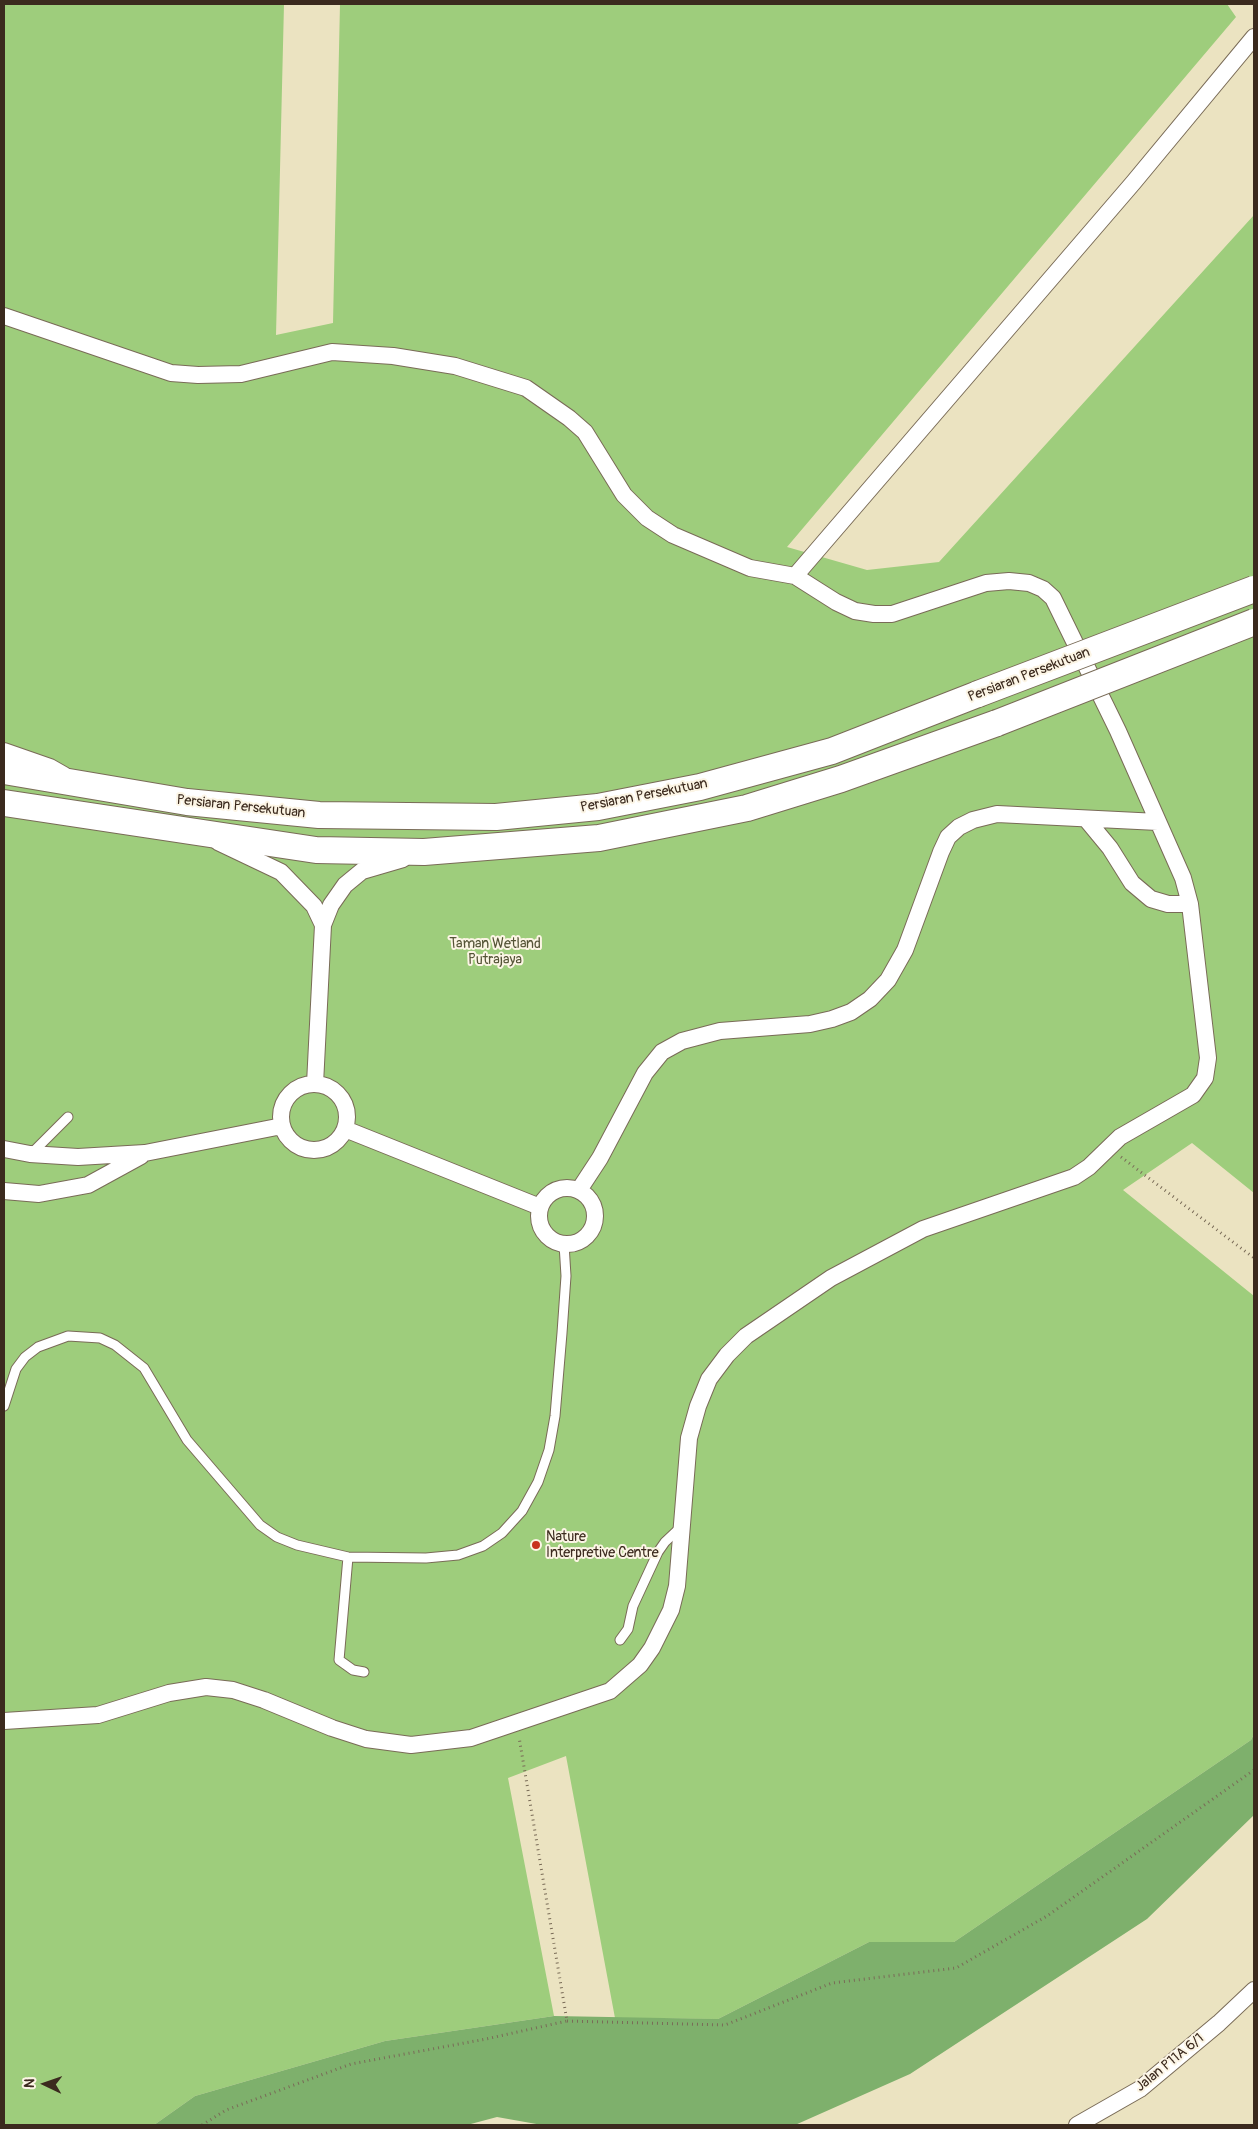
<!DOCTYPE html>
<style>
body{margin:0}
#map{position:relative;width:1258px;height:2129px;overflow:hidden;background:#ebe3c1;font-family:Pangolin,sans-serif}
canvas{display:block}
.frame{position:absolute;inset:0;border:5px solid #3b2a1e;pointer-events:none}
.north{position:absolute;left:20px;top:2059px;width:50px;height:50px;-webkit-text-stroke:4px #fcf5e5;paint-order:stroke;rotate:273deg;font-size:14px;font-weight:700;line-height:20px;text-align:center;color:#3b2a1e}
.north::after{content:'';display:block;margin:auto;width:18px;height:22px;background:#3b2a1e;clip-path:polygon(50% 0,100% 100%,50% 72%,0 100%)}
</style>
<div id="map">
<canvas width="1258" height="2129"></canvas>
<div class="frame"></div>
<div class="north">N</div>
</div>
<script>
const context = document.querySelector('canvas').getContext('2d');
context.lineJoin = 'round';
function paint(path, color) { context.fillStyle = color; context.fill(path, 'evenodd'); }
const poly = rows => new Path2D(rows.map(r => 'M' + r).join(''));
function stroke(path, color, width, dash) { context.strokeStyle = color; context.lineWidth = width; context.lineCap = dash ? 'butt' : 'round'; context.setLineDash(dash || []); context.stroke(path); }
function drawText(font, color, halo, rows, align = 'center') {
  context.font = font + ' Pangolin,sans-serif'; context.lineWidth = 4; context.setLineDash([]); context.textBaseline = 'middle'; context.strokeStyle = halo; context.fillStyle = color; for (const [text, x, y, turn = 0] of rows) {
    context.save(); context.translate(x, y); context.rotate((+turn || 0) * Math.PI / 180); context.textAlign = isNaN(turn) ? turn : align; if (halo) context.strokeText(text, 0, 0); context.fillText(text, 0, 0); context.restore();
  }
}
paint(poly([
 [4,4,284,4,276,335,333,323,340,4,1227,4,1236,17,787,547,867,570,939,562,1254,215,1254,1193,1192,1143,1123,1190,1254,1296,1254,1734,1251,1740,954,1942,869,1942,718,2019,615,2018,566,1756,508,1778,554,2016,385,2041,195,2096,154,2125,4,2125]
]), '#9ecd7c');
paint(poly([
 [1254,1734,1254,1815,1147,1919,910,2074,795,2125,542,2125,497,2117,467,2125,154,2125,195,2096,385,2041,554,2016,718,2019,869,1942,954,1942,1251,1740]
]), '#7eb06c');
const lane = poly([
 [31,1154,68,1117],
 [4,1406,16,1369,25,1357,38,1347,68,1336,100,1338,115,1345,144,1368,187,1440,260,1525,277,1537,297,1545,348,1557,426,1558,458,1555,483,1546,502,1533,522,1511,538,1482,549,1450,555,1416,562,1333,566,1276,564,1244],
 [348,1557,339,1660,353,1670,364,1672],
 [620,1640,628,1629,633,1606,658,1552,665,1542,681,1527]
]);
const street = poly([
 [4,316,171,373,198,375,241,374,332,352,393,356,455,366,526,388,569,418,585,432,624,495,647,518,673,535,750,568,795,576],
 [4,751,50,767,64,775],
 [1086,819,1110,848,1132,883,1151,899,1168,904,1190,904],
 [218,842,281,872,314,906,323,925],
 [315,1084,323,925,331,905,345,885,362,871,403,859],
 '281 1117a33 33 0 1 1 66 0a33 33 0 1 1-66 0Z',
 [345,1129,540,1207],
 [4,1149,30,1154,78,1157,145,1153,282,1126],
 '539 1216a28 28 0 1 1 56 0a28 28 0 1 1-56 0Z',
 [579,1190,600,1158,645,1073,662,1052,682,1041,720,1031,810,1024,832,1019,851,1012,870,999,888,980,905,950,941,852,948,837,959,827,973,820,997,814,1158,822],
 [4,1191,39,1194,88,1185,141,1156],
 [4,1721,98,1715,169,1693,206,1687,233,1690,264,1700,332,1728,366,1739,411,1745,471,1738,610,1691,640,1665,652,1648,671,1610,677,1586,689,1438,698,1406,709,1379,727,1355,746,1336,831,1278,923,1229,1074,1177,1089,1167,1120,1137,1193,1095,1205,1078,1208,1058,1190,904,1183,878,1118,731,1053,598,1043,589,1029,583,1009,581,986,583,892,614,874,614,855,611,836,602,795,576,1133,183,1254,37],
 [1077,2125,1140,2089,1219,2023,1254,1990]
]);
const primary = poly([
 [4,771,187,802,319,815,496,817,598,807,700,787,832,751,978,694],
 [4,803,316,850,424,852,599,838,747,808,841,779,997,723]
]);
stroke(lane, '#796b57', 11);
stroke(street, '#796b57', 18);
stroke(primary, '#796b57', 28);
stroke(poly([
 [1121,1157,1254,1258],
 [567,2021,725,2025,832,1983,956,1968,1047,1916,1254,1770],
 [202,2125,226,2110,351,2064,486,2039,567,2021,519,1737]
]), '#796b57', 3, [1, 4]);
stroke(lane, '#fff', 9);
stroke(street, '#fff', 16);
stroke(primary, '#fff', 26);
const primaryBridge = poly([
 [978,694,1254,589],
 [997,723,1254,622]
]);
stroke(primaryBridge, '#796b57', 28, []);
stroke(primaryBridge, '#fff', 26);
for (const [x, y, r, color] of [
 [536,1545,5,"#c8321e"]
]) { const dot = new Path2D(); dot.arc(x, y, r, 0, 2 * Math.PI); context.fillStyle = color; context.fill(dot); stroke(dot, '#fcf5e5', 2); }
drawText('14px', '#3b2a1e', '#fcf5e5', [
 ["Persiaran Persekutuan",1029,675,-21],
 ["Persiaran Persekutuan",644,796,-11],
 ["Persiaran Persekutuan",241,807,6],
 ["Jalan P11A 6/1",1170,2063,-39]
]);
drawText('14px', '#545336', '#fcf5e5', [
 ["Taman Wetland",495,944],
 ["Putrajaya",495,960]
]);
drawText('14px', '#3b2a1e', '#fcf5e5', [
 ["Nature",546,1537],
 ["Interpretive Centre",546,1553]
], 'left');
</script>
